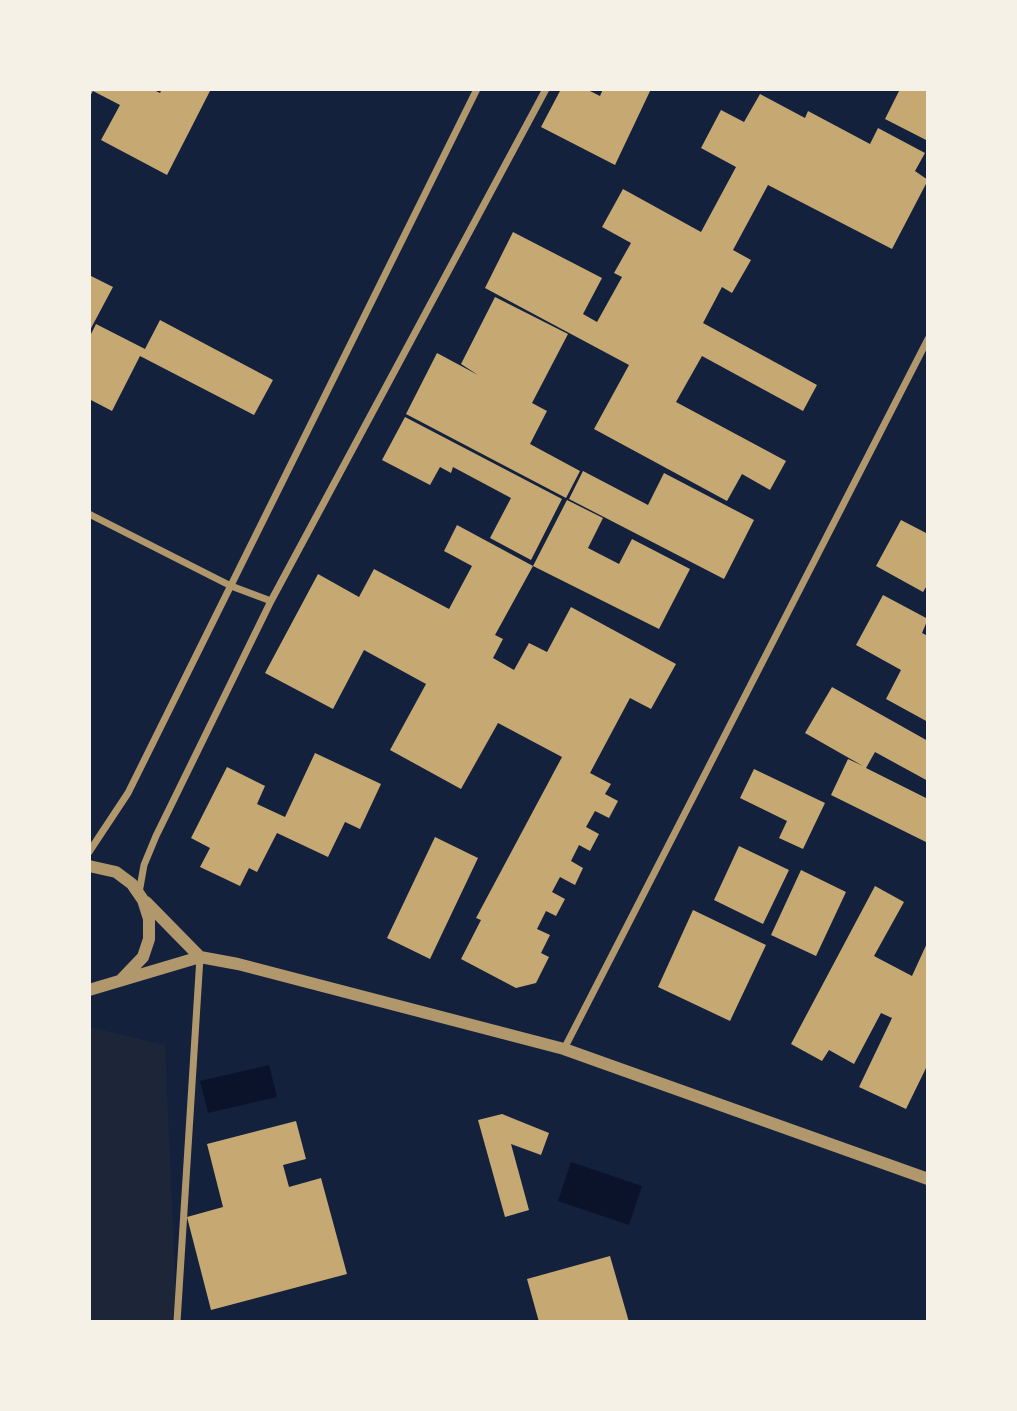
<!DOCTYPE html>
<style>
body{margin:0}
#map{position:relative;width:1017px;height:1411px;overflow:hidden;background:#14213d;font-family:Inter,sans-serif}
canvas{display:block}
.frame{position:absolute;inset:0;border:91px solid #f6f1e7;pointer-events:none}
</style>
<div id="map">
<canvas width="1017" height="1411"></canvas>
<div class="frame"></div>
</div>
<script>
const context = document.querySelector('canvas').getContext('2d');
context.lineJoin = 'round';
function paint(path, color) { context.fillStyle = color; context.fill(path, 'evenodd'); }
const poly = rows => new Path2D(rows.map(r => 'M' + r).join(''));
function stroke(path, color, width, dash) { context.strokeStyle = color; context.lineWidth = width; context.lineCap = dash ? 'butt' : 'round'; context.setLineDash(dash || []); context.stroke(path); }
paint(poly([
 [89,1027,165,1045,177,1322,89,1322]
]), '#1d2539');
paint(poly([
 [269,1065,277,1097,208,1113,200,1081],
 [571,1162,642,1186,629,1225,558,1201]
]), '#0b132b');
paint(poly([
 [89,89,152,89,160,93,162,89,211,89,167,175,101,140,120,105,93,91,89,98],
 [561,89,586,89,600,96,603,89,651,89,615,165,541,127],
 [900,89,928,89,928,141,885,119],
 [760,94,805,118,808,111,870,144,878,128,925,153,915,171,928,180,892,249,768,185,733,250,751,260,732,293,722,287,703,323,817,385,803,411,702,356,676,402,786,461,770,490,742,474,727,501,594,429,629,365,485,288,513,232,602,278,583,314,597,322,622,277,614,273,631,243,602,227,623,189,701,232,736,167,701,148,721,110,744,122],
 [89,275,113,287,89,332],
 [495,297,568,334,532,403,547,411,530,444,580,471,566,498,406,414,437,353,478,375,461,364],
 [160,320,273,380,254,415,140,356,112,411,89,399,89,338,96,324,145,349],
 [405,417,562,499,531,560,490,538,511,498,453,467,451,473,440,467,430,485,382,460],
 [583,471,648,505,664,473,754,520,724,579,569,499],
 [567,500,603,518,588,548,619,564,632,539,690,569,659,629,533,566,495,635,503,639,493,658,514,670,529,643,547,652,571,607,676,664,651,709,630,698,590,773,611,784,605,794,618,801,609,818,595,811,586,827,599,834,590,851,579,845,571,861,583,868,575,885,560,877,552,892,565,899,556,916,546,911,537,929,550,935,541,953,549,957,536,983,516,988,461,959,481,920,476,918,562,757,498,723,461,789,390,750,426,684,364,650,333,709,265,673,318,574,359,597,374,569,449,609,472,566,444,551,457,525,533,566],
 [901,520,928,534,928,584,923,592,876,566],
 [883,595,928,619,922,633,928,636,928,722,886,699,901,670,856,645],
 [832,687,928,741,928,781,875,752,866,768,928,799,928,843,831,795,848,759,863,766,805,733],
 [315,753,381,784,360,829,345,822,328,857,277,833,257,872,249,868,240,886,200,867,210,848,191,838,227,767,265,786,257,804,285,817],
 [754,769,825,803,803,849,779,838,787,821,740,798],
 [435,837,478,858,430,959,387,938],
 [739,846,789,870,763,924,714,900],
 [801,870,846,892,816,956,771,935],
 [875,886,904,902,874,956,912,976,928,941,928,1064,906,1109,859,1087,892,1018,881,1013,854,1064,829,1050,822,1061,791,1044],
 [693,910,766,945,730,1021,658,987],
 [502,1114,549,1133,541,1155,511,1144,529,1210,505,1217,478,1120],
 [296,1121,306,1159,283,1165,289,1187,321,1178,347,1274,211,1310,187,1217,223,1207,207,1144],
 [610,1256,629,1322,539,1322,527,1279]
]), '#c6a872');
stroke(poly([
 [89,514,231,586,271,601],
 [89,852,128,793,477,89],
 [139,893,144,865,156,836,271,601,546,89],
 [564,1049,928,339],
 [177,1322,200,957]
]), '#b1986c', 7);
stroke(poly([
 [89,866,116,872,132,884,143,900,149,919,149,939,143,957,121,980],
 [146,902,200,957],
 [89,990,200,957,238,964,564,1049,928,1179]
]), '#b1986c', 12);
</script>
